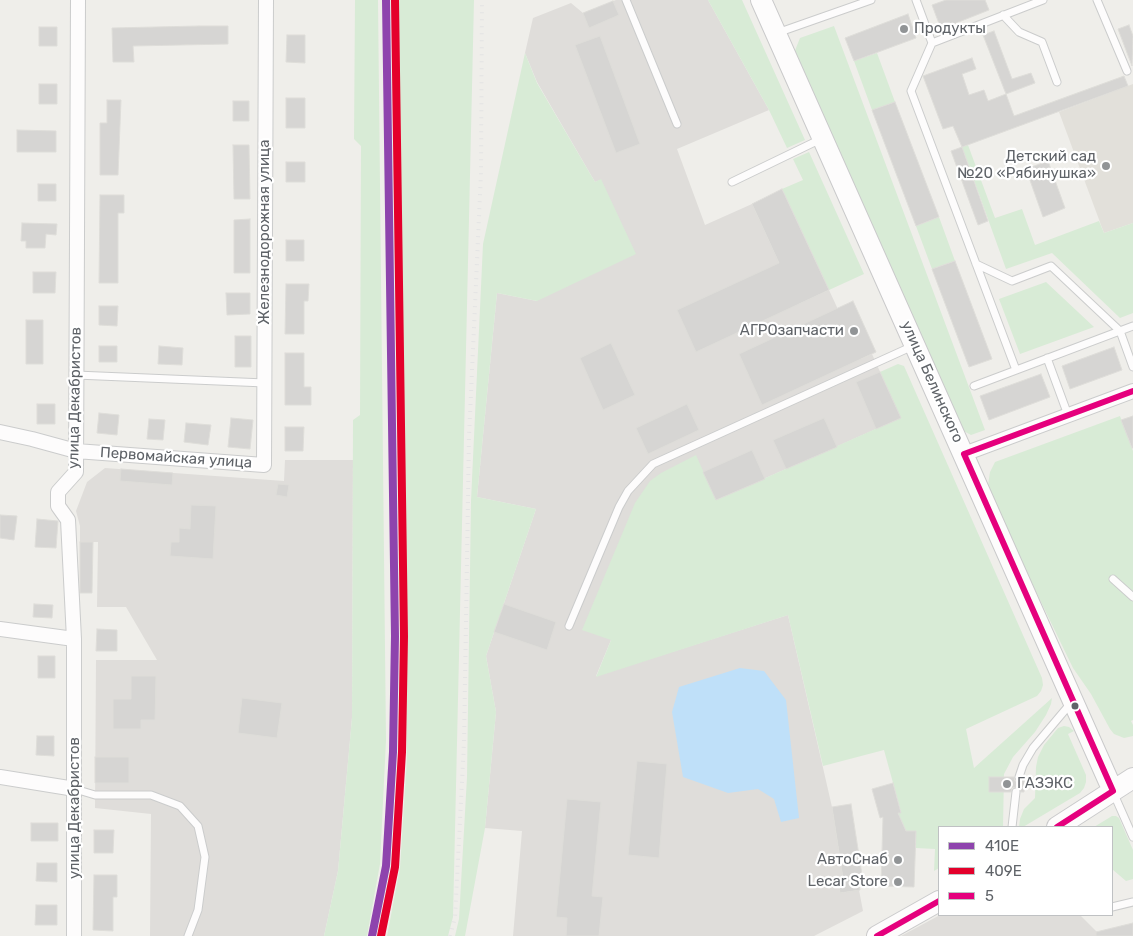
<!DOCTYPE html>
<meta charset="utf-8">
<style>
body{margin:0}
#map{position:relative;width:1133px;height:936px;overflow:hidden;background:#efeeea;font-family:Rubik,sans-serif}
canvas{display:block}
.legend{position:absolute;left:938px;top:826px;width:175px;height:90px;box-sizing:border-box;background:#fff;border:1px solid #bfc1c3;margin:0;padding:6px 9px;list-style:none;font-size:15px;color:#5f6368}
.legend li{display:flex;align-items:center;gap:10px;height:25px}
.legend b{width:25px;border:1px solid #bfc1c3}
</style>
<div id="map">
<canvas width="1133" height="936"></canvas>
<ul class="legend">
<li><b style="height:6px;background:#8e44ad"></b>410E</li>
<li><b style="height:6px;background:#e4002b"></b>409E</li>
<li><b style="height:6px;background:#e5007d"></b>5</li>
</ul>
</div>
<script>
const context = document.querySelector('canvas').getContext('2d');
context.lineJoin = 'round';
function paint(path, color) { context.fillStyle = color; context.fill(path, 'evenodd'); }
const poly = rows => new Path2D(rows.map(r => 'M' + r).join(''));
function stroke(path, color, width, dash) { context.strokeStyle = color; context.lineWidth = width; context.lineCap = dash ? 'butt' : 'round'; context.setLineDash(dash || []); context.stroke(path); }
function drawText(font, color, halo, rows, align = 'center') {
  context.font = font + ' Rubik,sans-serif'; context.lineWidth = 4.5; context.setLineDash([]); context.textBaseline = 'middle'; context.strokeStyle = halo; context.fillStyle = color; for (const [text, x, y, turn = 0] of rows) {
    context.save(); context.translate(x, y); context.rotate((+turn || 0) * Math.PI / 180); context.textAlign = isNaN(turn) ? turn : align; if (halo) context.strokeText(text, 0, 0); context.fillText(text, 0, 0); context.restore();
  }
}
paint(poly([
 [616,0,708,0,769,110,677,149,705,225,752,204,798,304,829,290,861,359,872,354,901,418,716,500,611,640,596,676,788,615,832,807,843,878,838,879,840,893,859,890,863,911,814,936,513,936,522,831,485,828,496,712,486,656,536,509,477,497,497,293,537,301,601,180,595,182,537,82,525,53,533,18,571,3,583,13],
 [285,460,353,460,352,718,338,871,324,936,150,936,151,814,95,808,96,660,157,660,126,607,97,607,98,542,80,542,80,526,76,511,87,482,105,468,284,481],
 [940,915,1080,915,1097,932,1133,936,901,936]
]), '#dfddda');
paint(poly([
 [1133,84,1133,223,1104,233,1059,112]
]), '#e2e0da');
paint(poly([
 [355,0,378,0,386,740,380,864,367,936,324,936,338,871,352,718,353,420,360,415,361,146,354,139],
 [394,0,474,0,453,917,448,936,387,936,400,868,407,758],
 [708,0,742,0,805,140,787,148,769,110],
 [834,26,985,430,971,435,960,429,794,53,800,38],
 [525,53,537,83,595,182,601,179,636,254,537,301,497,293,477,497,536,509,486,656,496,712,485,828,465,936,455,936,459,919,467,777,471,501,483,244],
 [877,53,895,102,872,110,854,61],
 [968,145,995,218,1022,209,1035,245,1099,221,1104,233,1133,223,1133,313,1120,318,1052,253,1006,269,962,147],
 [809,152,864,274,829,290,782,189,803,180,793,159],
 [939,217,955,261,932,269,916,226],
 [1046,282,1094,327,1020,354,999,299],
 [898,364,904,366,1042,678,1043,685,1041,691,1037,696,966,729,974,768,1052,698,1051,704,1046,715,1035,732,1013,757,1004,774,1003,827,939,827,939,868,934,871,935,849,916,848,916,831,906,831,898,813,901,812,884,750,823,766,788,615,596,677,611,640,582,630,635,503,650,481,661,473,696,455,716,500,900,418,880,372],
 [1120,416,1133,451,1133,720,1131,721,1133,725,1133,736,1124,738,1114,734,1110,729,1091,694,1073,668,993,503,988,485,990,472,995,462],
 [1064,726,1069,727,1074,731,1068,734,1086,775,1086,782,1084,788,1080,793,1023,827,1019,827,1020,819,1024,809,1035,798,1036,767,1038,757,1044,745,1058,728],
 [1112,816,1116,816,1119,818,1133,850,1133,879,1126,881,1112,869,1112,827,1094,827]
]), '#d8ebd6');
paint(poly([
 [740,668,764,671,786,700,799,818,781,822,774,799,758,789,728,793,683,777,672,712,679,687]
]), '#bfe0f9');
const building = poly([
 [946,0,985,0,989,10,941,29,932,5,946,0],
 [613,1,619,15,589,28,583,13,613,1],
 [908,14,916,38,854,61,845,38,908,14],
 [1129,25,1133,36,1132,66,1118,29,1129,25],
 [199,26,228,26,228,44,133,46,134,62,113,62,112,28,199,26],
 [39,27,57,27,57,46,39,46,39,27],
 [994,31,1012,79,1031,73,1035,83,1006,94,983,35,994,31],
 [287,35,305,35,305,63,286,62,287,35],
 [600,36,640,144,616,153,575,45,600,36],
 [972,58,976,69,962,74,969,95,984,90,988,101,1006,94,1014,116,1124,76,1128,86,962,147,953,126,943,129,923,76,972,58],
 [39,84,57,84,57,104,39,104,39,84],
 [286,98,305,98,305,128,286,128,286,98],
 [107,100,121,100,118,175,100,175,100,123,107,123,107,100],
 [233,101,249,101,249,121,233,121,233,101],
 [895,102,939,217,916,226,872,110,895,102],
 [17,130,56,131,56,152,17,152,17,130],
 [233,145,249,145,250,199,234,199,233,145],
 [962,147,988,221,978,225,951,151,962,147],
 [1048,161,1065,208,1043,217,1026,169,1048,161],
 [286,162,305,162,305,182,286,182,286,162],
 [38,184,56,184,56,201,38,201,38,184],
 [782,189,829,290,696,352,677,310,779,263,752,204,782,189],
 [100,195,124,195,124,213,118,213,118,283,99,283,100,195],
 [250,219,250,273,234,273,234,220,250,219],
 [22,223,57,224,56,235,46,234,45,248,26,248,26,241,21,241,22,223],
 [286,240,304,240,304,261,286,261,286,240],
 [955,261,992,359,969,367,932,269,955,261],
 [33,272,56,272,55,293,33,293,33,272],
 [286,284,309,284,308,301,304,301,304,334,285,334,286,284],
 [226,293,250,293,250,314,227,315,226,293],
 [853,301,876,352,762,405,739,354,853,301],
 [99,306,118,306,117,326,99,325,99,306],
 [26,320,43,320,43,364,26,364,26,320],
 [235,336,251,336,251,367,235,367,235,336],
 [611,343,635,395,603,410,580,358,611,343],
 [99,346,117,346,117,362,99,362,99,346],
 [159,346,183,348,182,365,158,364,159,346],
 [1114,347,1122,370,1070,389,1062,366,1114,347],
 [285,353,304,353,304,387,311,387,311,405,285,405,285,353],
 [880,372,901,418,876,429,856,382,880,372],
 [1041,374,1050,397,989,420,980,396,1041,374],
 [37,404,55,404,55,424,37,424,37,404],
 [687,404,699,430,648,454,636,428,687,404],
 [99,413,119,415,117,435,97,433,99,413],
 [1133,416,1133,448,1132,448,1121,420,1133,416],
 [231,418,253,420,250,449,228,447,231,418],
 [824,418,837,447,786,469,773,440,824,418],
 [149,419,165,420,163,440,147,439,149,419],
 [186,423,211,425,208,445,184,442,186,423],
 [285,427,304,427,303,451,285,451,285,427],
 [752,450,765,479,716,500,703,472,752,450],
 [121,469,173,473,172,485,120,481,121,469],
 [278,484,289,485,287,497,276,495,278,484],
 [191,505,216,506,213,559,170,556,171,542,179,542,179,528,190,529,191,505],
 [0,515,17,516,14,540,0,538,0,515],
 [37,519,58,521,56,548,35,547,37,519],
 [80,542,93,542,92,593,80,593,80,542],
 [34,604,53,605,52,618,33,617,34,604],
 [504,604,556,622,547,650,494,632,504,604],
 [97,629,117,630,117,651,96,651,97,629],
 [38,656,55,656,55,678,38,678,38,656],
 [131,676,156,676,155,720,141,720,141,729,113,729,113,699,131,699,131,676],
 [242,698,282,703,277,738,238,733,242,698],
 [37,736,54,736,54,756,36,755,37,736],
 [95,757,129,757,129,783,95,783,95,757],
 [637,761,667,764,659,858,628,855,637,761],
 [989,777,1014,777,1015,781,1020,782,1025,777,1024,792,1021,792,1020,788,1016,787,1012,788,1011,792,989,792,989,777],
 [893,783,901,813,898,813,906,831,916,831,914,887,881,886,883,817,880,818,872,789,893,783],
 [567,799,601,802,592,896,603,897,599,936,566,936,567,918,556,917,567,799],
 [851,804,862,875,857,876,860,890,840,893,838,879,843,878,832,807,851,804],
 [31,823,58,823,58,841,31,841,31,823],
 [94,830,114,830,113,853,94,853,94,830],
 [37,863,57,863,57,882,36,881,37,863],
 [94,875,117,875,117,897,113,897,113,931,93,930,94,875],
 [36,905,57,905,57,925,35,925,36,905],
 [1133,923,1133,936,1096,936,1096,932,1133,923]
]);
paint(building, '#d6d5d3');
stroke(building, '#deddd9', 1);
const lane = poly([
 [626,0,677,124],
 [916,0,932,43],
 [1097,0,1127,71],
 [1003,15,1019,32,1042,42,1057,82],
 [777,33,871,0],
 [732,182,821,139],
 [976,264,1012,281,1051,266,1120,331,1133,367],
 [1047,358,1068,415],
 [1016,370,911,91,932,43,1043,0],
 [76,375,265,383],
 [974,386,1133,326],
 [1113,579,1133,597],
 [569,626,619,507,628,491,653,464,913,346],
 [1019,777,1023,765,1033,748,1071,703],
 [75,789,95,795,151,795,180,806,198,826,205,857,198,910,188,936],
 [1113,792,1133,837],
 [1012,827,1016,792],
 [1112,907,1133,902]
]);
const street = poly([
 [0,432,32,439,76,451,264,465,266,0],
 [964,454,1133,391],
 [0,629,74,639],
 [0,777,75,789],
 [74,936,74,639,68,520,58,506,58,492,76,472,78,0]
]);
const secondary = poly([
 [761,0,1113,791],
 [1057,827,1133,778],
 [877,936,939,901]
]);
stroke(lane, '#cbcccc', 9);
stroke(street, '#cbcccc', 16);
stroke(secondary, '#cacacb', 22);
stroke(lane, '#fdfcfc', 7);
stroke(street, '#fdfcfc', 14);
stroke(secondary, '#fdfcfc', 20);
stroke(poly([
 [450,936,455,918,464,743,469,437,481,173,482,0]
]), '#e4e4e4', 4, [1, 6]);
stroke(poly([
 [964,454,1113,791],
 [964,454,1133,391],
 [1057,827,1113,791],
 [877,936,939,901]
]), '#e5007d', 6);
stroke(poly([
 [372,936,386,866,393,752,395,636,386,0]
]), '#8e44ad', 8);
stroke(poly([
 [381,936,395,867,402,752,404,636,395,0]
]), '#e4002b', 8);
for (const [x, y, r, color] of [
 [904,29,5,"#919496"],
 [1106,166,5,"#919496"],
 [854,331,5,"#919496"],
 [1075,706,4.5,"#5f6368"],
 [1007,784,5,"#919496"],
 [898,860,5,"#919496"],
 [898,882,5,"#919496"]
]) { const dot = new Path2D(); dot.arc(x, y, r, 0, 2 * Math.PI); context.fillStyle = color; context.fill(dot); stroke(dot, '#fff', 2); }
drawText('15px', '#5f6368', '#fff', [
 ["Продукты",914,29,"left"],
 ["Детский сад",1096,157],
 ["№20 «Рябинушка»",1096,174],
 ["АГРОзапчасти",844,331],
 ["ГАЗЭКС",1017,784,"left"],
 ["АвтоСнаб",888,860],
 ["Lecar Store",888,882]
], 'right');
drawText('15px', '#5f6368', '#fff', [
 ["Железнодорожная улица",265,232,-90],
 ["улица Белинского",932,382,66],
 ["улица Декабристов",75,398,-89],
 ["Первомайская улица",176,458,4],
 ["улица Декабристов",75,808,-90]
]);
</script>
